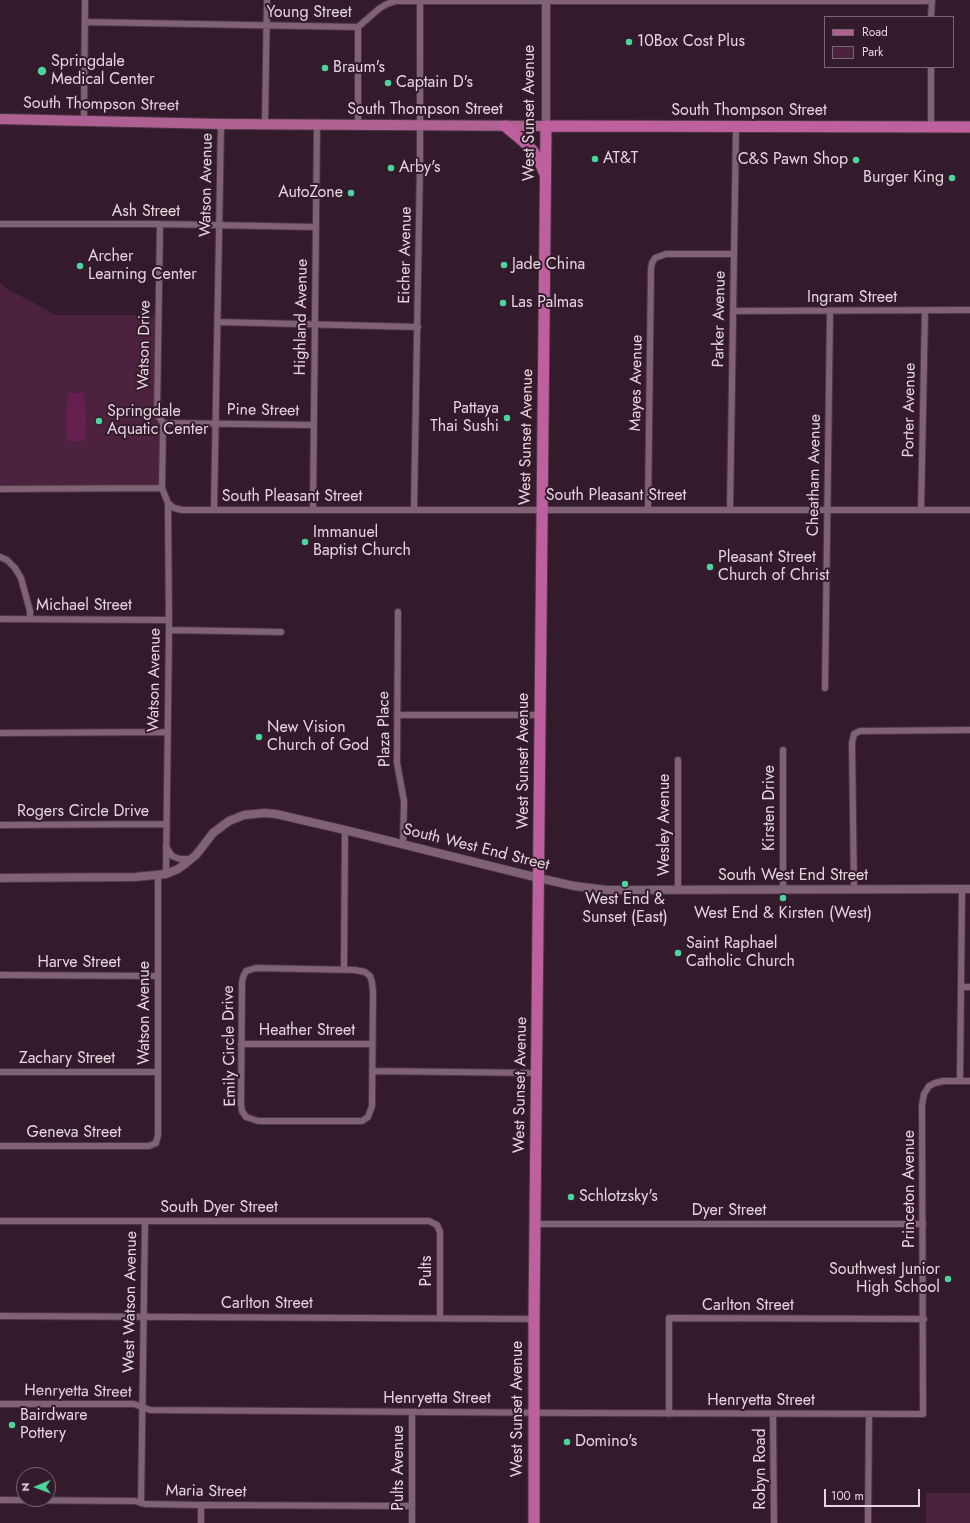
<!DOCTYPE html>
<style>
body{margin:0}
#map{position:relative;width:970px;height:1523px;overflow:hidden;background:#341b2b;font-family:Jost,sans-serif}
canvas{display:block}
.legend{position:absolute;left:824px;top:16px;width:130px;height:52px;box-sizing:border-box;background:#341b2b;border:1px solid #7b6573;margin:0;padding:5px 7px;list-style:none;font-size:12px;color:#e6d4de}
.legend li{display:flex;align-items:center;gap:8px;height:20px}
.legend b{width:20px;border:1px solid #7b6573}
.north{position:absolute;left:16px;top:1467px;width:40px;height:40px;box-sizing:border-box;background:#341b2b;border:1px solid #7b6573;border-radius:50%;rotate:269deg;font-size:11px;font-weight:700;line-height:16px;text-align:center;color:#e6d4de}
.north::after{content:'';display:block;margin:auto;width:14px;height:18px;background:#4bd49b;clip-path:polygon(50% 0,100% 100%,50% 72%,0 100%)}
.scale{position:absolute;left:824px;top:1489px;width:96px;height:18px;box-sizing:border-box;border:2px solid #e6d4de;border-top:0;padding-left:5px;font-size:12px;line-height:14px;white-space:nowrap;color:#e6d4de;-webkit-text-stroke:3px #341b2b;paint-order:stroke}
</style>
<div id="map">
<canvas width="970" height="1523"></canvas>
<ul class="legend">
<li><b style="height:5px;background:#af6194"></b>Road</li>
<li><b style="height:11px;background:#4d223e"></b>Park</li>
</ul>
<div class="north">N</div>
<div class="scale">100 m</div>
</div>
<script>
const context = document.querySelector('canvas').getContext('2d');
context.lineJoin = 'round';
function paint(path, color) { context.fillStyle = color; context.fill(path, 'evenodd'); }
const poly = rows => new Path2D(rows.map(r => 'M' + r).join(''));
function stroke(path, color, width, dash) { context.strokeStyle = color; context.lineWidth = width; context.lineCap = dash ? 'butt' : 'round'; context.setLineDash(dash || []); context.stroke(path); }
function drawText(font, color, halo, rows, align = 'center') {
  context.font = font + ' Jost,sans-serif'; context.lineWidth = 4; context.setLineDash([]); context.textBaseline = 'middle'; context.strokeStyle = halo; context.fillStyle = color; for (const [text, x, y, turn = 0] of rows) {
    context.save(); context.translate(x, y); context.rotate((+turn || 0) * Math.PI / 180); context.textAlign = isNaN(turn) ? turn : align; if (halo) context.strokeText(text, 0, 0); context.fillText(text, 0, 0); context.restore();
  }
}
paint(poly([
 [0,282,6,288,56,315,159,315,157,414,163,423,162,488,0,489],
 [926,1493,970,1493,970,1523,926,1523]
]), '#4d223e');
paint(poly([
 [68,393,84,393,87,429,85,429,85,441,67,441,67,429,65,428]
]), '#65204f');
const minor = poly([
 [931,17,932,0],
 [85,22,358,27,380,8,387,4,396,1,932,1],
 [358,27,358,125],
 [84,121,85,0],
 [265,124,267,0],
 [931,127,931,67],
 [0,224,160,224,316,227],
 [160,224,157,414,163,423,162,488,168,503,169,630,166,874],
 [733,311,970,310],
 [218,322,418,327],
 [163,423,314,425],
 [0,489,162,488],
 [168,503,174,508,182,510,970,510],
 [313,509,317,125],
 [414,509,420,163,420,1],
 [214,510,221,124],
 [648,510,651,269,652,263,655,258,666,254,734,254],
 [730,510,736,127],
 [921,510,925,311],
 [0,557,7,560,15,568,21,578,30,611,30,619],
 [398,612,397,763,404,801,403,844],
 [0,619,169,620],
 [169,630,281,632],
 [825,688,830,311],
 [397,715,540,715],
 [0,733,168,732],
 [678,760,678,891],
 [0,825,166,824],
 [166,847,172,856,180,859,191,859],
 [783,890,783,750],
 [854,890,852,743,854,734,860,731,970,730],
 [256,968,355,970,365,972,370,976,372,982,373,992,372,1106,368,1117,362,1121,258,1121,246,1117,242,1111,241,1104,242,983,243,977,246,971,256,968],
 [344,969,345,830],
 [0,975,158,976],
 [961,987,970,987],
 [241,1044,372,1044],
 [372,1071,537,1073],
 [0,1072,158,1072],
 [960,1080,962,889],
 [0,1146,149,1146,156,1143,158,1135,158,876],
 [0,1221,429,1221,437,1225,440,1232,440,1318],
 [535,1224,923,1224],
 [0,1316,534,1319],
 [0,1404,134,1404,150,1410,576,1413,923,1414,922,1105,924,1094,929,1086,935,1083,943,1081,970,1081],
 [669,1414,669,1318,924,1319],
 [773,1414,774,1523],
 [0,1500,135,1501,145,1504,201,1505,412,1506],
 [141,1503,145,1222],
 [201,1523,201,1505],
 [412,1523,412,1412],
 [868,1523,869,1414]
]);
const tertiary = poly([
 [546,126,546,0],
 [0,878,135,877,166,874,178,869,185,864,196,855,213,833,229,821,244,815,264,813,276,814,345,830,539,878,574,886,607,890,970,889]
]);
const primary = poly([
 [0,119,221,124,546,126]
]);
const trunk = poly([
 [505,126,523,141,532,150,540,162,544,172],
 [534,1523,534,1319,546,126,970,127]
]);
stroke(minor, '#4c3744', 8);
stroke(tertiary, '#4c3744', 10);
stroke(primary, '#4c3744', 12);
stroke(trunk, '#4c3744', 13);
stroke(minor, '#816274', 6);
stroke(tertiary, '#816274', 8);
stroke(primary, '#af6194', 10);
stroke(trunk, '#be609e', 11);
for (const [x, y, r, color] of [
 [629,42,4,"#4bd49b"],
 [325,68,4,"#4bd49b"],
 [42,71,5,"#4bd49b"],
 [388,83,4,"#4bd49b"],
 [595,159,4,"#4bd49b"],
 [856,160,4,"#4bd49b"],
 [391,168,4,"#4bd49b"],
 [952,178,4,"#4bd49b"],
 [351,193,4,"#4bd49b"],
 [504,265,4,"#4bd49b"],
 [80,266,4,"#4bd49b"],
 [503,303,4,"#4bd49b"],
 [507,418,4,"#4bd49b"],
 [99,421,4,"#4bd49b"],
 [305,542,4,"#4bd49b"],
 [710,567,4,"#4bd49b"],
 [259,737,4,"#4bd49b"],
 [625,884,4,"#4bd49b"],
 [783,898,4,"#4bd49b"],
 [678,953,4,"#4bd49b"],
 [571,1197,4,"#4bd49b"],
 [948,1279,4,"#4bd49b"],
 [12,1425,4,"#4bd49b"],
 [567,1442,4,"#4bd49b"]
]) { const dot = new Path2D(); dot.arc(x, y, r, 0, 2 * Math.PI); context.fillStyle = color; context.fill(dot); stroke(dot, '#341b2b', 1.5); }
drawText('16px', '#e6d4de', '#341b2b', [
 ["Young Street",309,13],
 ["South Thompson Street",101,105,1],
 ["South Thompson Street",425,110],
 ["South Thompson Street",749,111],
 ["West Sunset Avenue",530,113,-90],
 ["Watson Avenue",207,185,-89],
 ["Ash Street",146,212],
 ["Eicher Avenue",406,255,-89],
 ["Ingram Street",852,298],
 ["Highland Avenue",302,317,-89],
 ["Parker Avenue",720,319,-89],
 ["Watson Drive",145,345,-89],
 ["Mayes Avenue",637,383,-89],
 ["Porter Avenue",910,410,-89],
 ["Pine Street",263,411,1],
 ["West Sunset Avenue",527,437,-89],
 ["Cheatham Avenue",815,475,-89],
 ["South Pleasant Street",616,496],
 ["South Pleasant Street",292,497],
 ["Michael Street",84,606],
 ["Watson Avenue",155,680,-89],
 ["Plaza Place",385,729,-91],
 ["West Sunset Avenue",524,761,-90],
 ["Kirsten Drive",770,808,-90],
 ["Rogers Circle Drive",83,812],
 ["Wesley Avenue",665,825,-90],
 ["South West End Street",476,848,14],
 ["South West End Street",793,876],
 ["Harve Street",79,963],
 ["Watson Avenue",145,1013,-90],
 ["Heather Street",307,1031],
 ["Emily Circle Drive",230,1046,-91],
 ["Zachary Street",67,1059],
 ["West Sunset Avenue",521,1085,-89],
 ["Geneva Street",74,1133],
 ["Princeton Avenue",910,1189,-90],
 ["South Dyer Street",219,1208],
 ["Dyer Street",729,1211],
 ["Pults",427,1271,-90],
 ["West Watson Avenue",131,1302,-89],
 ["Carlton Street",267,1304],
 ["Carlton Street",748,1306],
 ["Henryetta Street",78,1392,1],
 ["Henryetta Street",437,1399],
 ["Henryetta Street",761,1401],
 ["West Sunset Avenue",518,1409,-90],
 ["Pults Avenue",399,1468,-90],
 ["Robyn Road",761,1469,-90],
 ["Maria Street",206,1492,1]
]);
drawText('16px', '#e6d4de', '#341b2b', [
 ["10Box Cost Plus",637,42],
 ["Springdale",51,62],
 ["Medical Center",51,80],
 ["Braum's",333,68],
 ["Captain D's",396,83],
 ["AT&T",603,159],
 ["C&S Pawn Shop",848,160,"right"],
 ["Arby's",399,168],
 ["Burger King",944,178,"right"],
 ["AutoZone",343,193,"right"],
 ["Archer",88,257],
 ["Learning Center",88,275],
 ["Jade China",512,265],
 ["Las Palmas",511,303],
 ["Pattaya",499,409,"right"],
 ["Thai Sushi",499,427,"right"],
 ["Springdale",107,412],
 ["Aquatic Center",107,430],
 ["Immanuel",313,533],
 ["Baptist Church",313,551],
 ["Pleasant Street",718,558],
 ["Church of Christ",718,576],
 ["New Vision",267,728],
 ["Church of God",267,746],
 ["West End &",625,900,"center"],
 ["Sunset (East)",625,918,"center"],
 ["West End & Kirsten (West)",783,914,"center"],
 ["Saint Raphael",686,944],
 ["Catholic Church",686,962],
 ["Schlotzsky's",579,1197],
 ["Southwest Junior",940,1270,"right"],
 ["High School",940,1288,"right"],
 ["Bairdware",20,1416],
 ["Pottery",20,1434],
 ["Domino's",575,1442]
], 'left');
</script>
